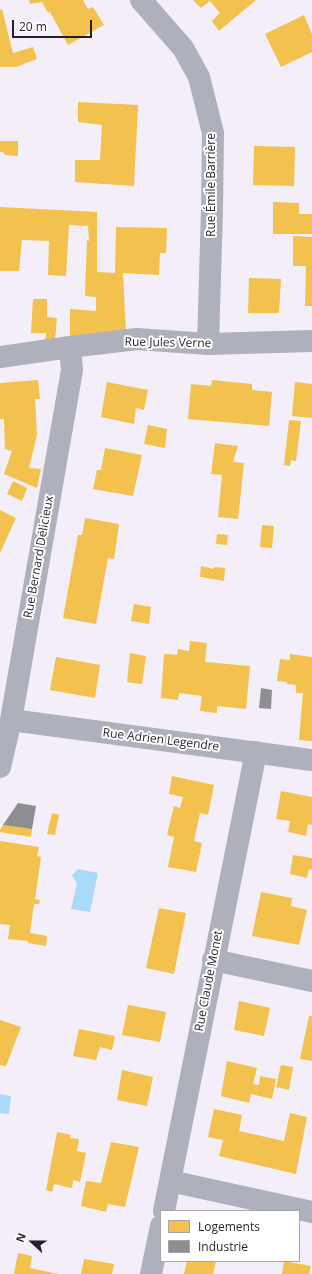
<!DOCTYPE html>
<meta charset="utf-8">
<style>
body{margin:0}
#map{position:relative;width:312px;height:1274px;overflow:hidden;background:#f3eef8;font-family:"Open Sans",sans-serif}
canvas{display:block}
.legend{position:absolute;left:160px;top:1210px;width:140px;height:52px;box-sizing:border-box;background:#fff;border:1px solid #a7a5a9;margin:0;padding:5px 7px;list-style:none;font-size:12px;color:#241f28}
.legend li{display:flex;align-items:center;gap:8px;height:20px}
.legend b{width:20px;border:1px solid #a7a5a9}
.north{position:absolute;left:12px;top:1222px;width:40px;height:40px;-webkit-text-stroke:3px #fff;paint-order:stroke;rotate:291deg;font-size:11px;font-weight:700;line-height:16px;text-align:center;color:#241f28}
.north::after{content:'';display:block;margin:auto;width:14px;height:18px;background:#241f28;clip-path:polygon(50% 0,100% 100%,50% 72%,0 100%)}
.scale{position:absolute;left:12px;top:20px;width:80px;height:18px;box-sizing:border-box;border:2px solid #241f28;border-top:0;padding-left:5px;font-size:12px;line-height:14px;white-space:nowrap;color:#241f28;-webkit-text-stroke:3px #fff;paint-order:stroke}
</style>
<div id="map">
<canvas width="312" height="1274"></canvas>
<ul class="legend">
<li><b style="height:11px;background:#f2c14e"></b>Logements</li>
<li><b style="height:11px;background:#8d8d92"></b>Industrie</li>
</ul>
<div class="north">N</div>
<div class="scale">20 m</div>
</div>
<script>
const context = document.querySelector('canvas').getContext('2d');
context.lineJoin = 'round';
function paint(path, color) { context.fillStyle = color; context.fill(path, 'evenodd'); }
const poly = rows => new Path2D(rows.map(r => 'M' + r).join(''));
function stroke(path, color, width, dash) { context.strokeStyle = color; context.lineWidth = width; context.lineCap = dash ? 'butt' : 'round'; context.setLineDash(dash || []); context.stroke(path); }
function drawText(font, color, halo, rows, align = 'center') {
  context.font = font + ' "Open Sans",sans-serif'; context.lineWidth = 4; context.setLineDash([]); context.textBaseline = 'middle'; context.strokeStyle = halo; context.fillStyle = color; for (const [text, x, y, turn = 0] of rows) {
    context.save(); context.translate(x, y); context.rotate((+turn || 0) * Math.PI / 180); context.textAlign = isNaN(turn) ? turn : align; if (halo) context.strokeText(text, 0, 0); context.fillText(text, 0, 0); context.restore();
  }
}
paint(poly([
 [78,869,98,873,90,912,71,909,77,884,72,875],
 [0,1094,11,1096,9,1114,0,1113]
]), '#aad9fa');
paint(poly([
 [29,0,83,0,88,9,93,7,104,25,68,45,50,12,48,13,42,2,30,4],
 [193,0,256,0,219,31,212,21,220,13,210,1,201,8],
 [2,9,13,53,33,47,37,59,16,67,0,67,0,10],
 [304,15,312,34,312,52,281,67,265,34],
 [78,102,138,105,134,186,75,182,75,160,100,160,102,125,78,122],
 [0,141,18,141,18,156,5,155,3,152,0,152],
 [254,146,295,147,294,186,253,185],
 [273,202,299,203,299,214,312,214,312,234,273,234],
 [0,207,97,212,97,272,115,273,116,227,167,228,166,253,160,253,159,275,123,273,126,333,70,337,70,309,96,311,96,297,85,296,87,240,89,241,88,226,69,225,66,276,48,275,49,241,22,240,19,271,0,271],
 [293,236,312,237,312,306,305,306,306,266,293,266],
 [249,278,281,279,279,313,248,313],
 [33,299,47,299,47,317,57,318,55,340,45,341,46,333,31,333],
 [38,380,40,399,35,399,37,435,29,468,41,469,37,488,4,474,12,451,5,449,4,419,0,419,0,383],
 [212,380,252,384,252,390,272,392,269,426,188,419,191,384,211,386],
 [107,382,148,390,144,410,136,408,134,424,101,417],
 [295,382,312,384,312,418,292,416],
 [289,420,301,421,296,461,291,460,290,466,284,465],
 [148,425,167,429,165,448,144,444],
 [215,443,238,446,233,462,244,463,238,519,218,517,222,475,211,474],
 [105,448,142,455,133,496,93,489,97,470,101,470],
 [13,481,27,488,22,501,7,494],
 [0,510,16,518,0,553],
 [85,518,119,524,114,559,108,558,96,624,63,618,78,535,82,535],
 [262,525,274,526,272,548,260,547],
 [217,534,228,535,227,545,216,544],
 [201,566,214,569,214,567,225,568,224,581,200,577],
 [134,604,151,607,149,624,131,621],
 [190,641,207,643,205,662,250,666,246,709,217,706,217,713,200,711,202,696,179,693,178,700,161,698,164,654,177,655,178,649,189,651],
 [130,653,146,656,142,684,127,682],
 [290,654,312,657,312,741,299,740,303,693,296,693,296,685,287,684,287,682,277,681,280,659,290,660],
 [56,657,100,665,95,698,50,690],
 [172,776,214,785,208,815,200,813,194,841,202,843,196,872,168,867,174,837,167,835,171,818,174,806,180,808,183,797,169,794],
 [281,791,312,797,312,825,308,824,306,836,288,832,290,821,276,819],
 [52,813,59,815,55,835,47,834],
 [3,825,32,829,31,837,0,832,0,830],
 [0,841,39,847,37,856,41,857,35,899,40,900,39,904,34,904,30,933,47,936,46,946,28,943,28,941,8,939,10,925,0,924],
 [293,855,312,858,312,870,309,869,307,878,290,874],
 [261,892,292,898,291,906,307,910,299,945,252,936],
 [159,908,186,913,174,974,146,968],
 [239,1001,270,1008,264,1036,234,1030],
 [128,1005,166,1012,160,1042,122,1035],
 [309,1016,312,1016,312,1061,300,1059],
 [0,1020,21,1027,6,1066,0,1065],
 [79,1029,115,1036,112,1050,100,1047,96,1060,73,1056],
 [227,1061,257,1068,253,1084,259,1085,260,1076,276,1079,272,1099,251,1094,249,1103,221,1096],
 [281,1065,293,1067,289,1090,276,1087],
 [122,1070,153,1077,147,1106,117,1100],
 [214,1109,242,1115,239,1131,284,1141,290,1113,307,1117,296,1174,219,1156,223,1140,208,1137],
 [57,1132,71,1135,70,1138,79,1139,77,1151,86,1153,80,1182,73,1180,72,1188,54,1184,52,1192,46,1190],
 [111,1142,139,1147,125,1207,108,1204,106,1212,81,1206,86,1181,101,1183],
 [18,1253,32,1256,30,1268,58,1274,14,1274],
 [84,1259,114,1264,112,1274,81,1274],
 [187,1261,216,1261,213,1274,184,1274],
 [284,1261,311,1266,309,1274,282,1274]
]), '#f2c14e');
paint(poly([
 [261,688,272,690,271,709,259,708],
 [18,803,36,806,32,829,3,825]
]), '#8d8d92');
stroke(poly([
 [141,0,183,48,199,77,213,133,212,209,208,344],
 [0,357,70,347,137,339,208,344,312,341],
 [11,720,312,760],
 [0,767,11,720,72,370,70,347],
 [213,960,312,981],
 [170,1181,312,1212],
 [164,1211,256,752],
 [151,1274,161,1226]
]), '#aeb0bc', 22);
drawText('12px', '#241f28', '#fff', [
 ["Rue Émile Barrière",212,185,-90],
 ["Rue Jules Verne",168,343,1],
 ["Rue Bernard Délicieux",39,557,-80],
 ["Rue Adrien Legendre",161,740,7],
 ["Rue Claude Monet",209,981,-79]
]);
</script>
